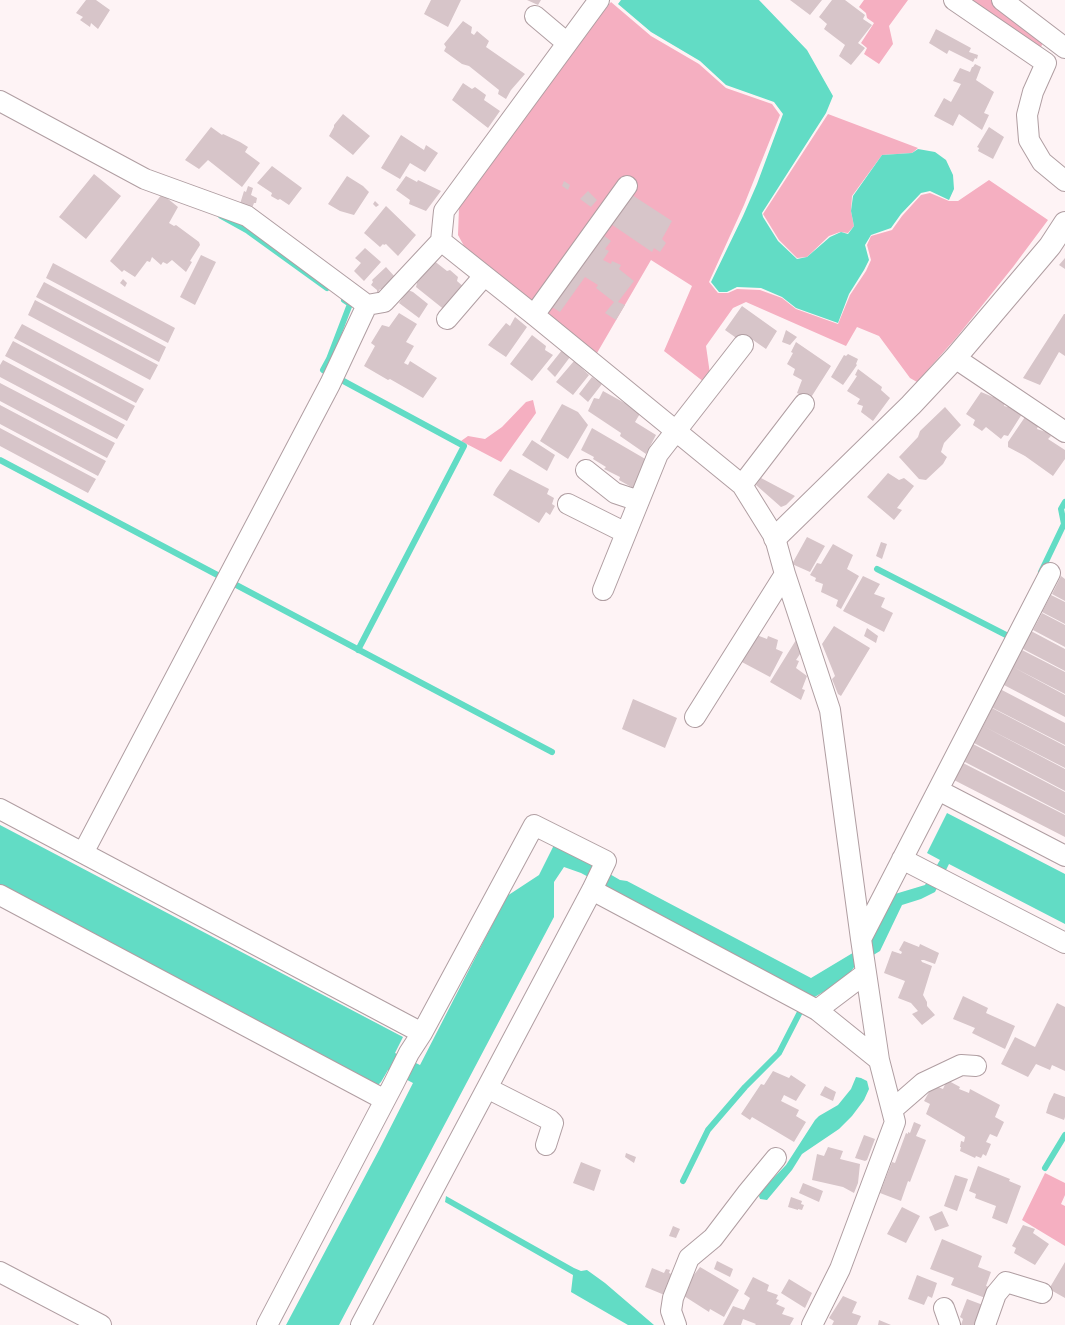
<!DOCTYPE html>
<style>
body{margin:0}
canvas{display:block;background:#fef3f5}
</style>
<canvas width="1065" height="1325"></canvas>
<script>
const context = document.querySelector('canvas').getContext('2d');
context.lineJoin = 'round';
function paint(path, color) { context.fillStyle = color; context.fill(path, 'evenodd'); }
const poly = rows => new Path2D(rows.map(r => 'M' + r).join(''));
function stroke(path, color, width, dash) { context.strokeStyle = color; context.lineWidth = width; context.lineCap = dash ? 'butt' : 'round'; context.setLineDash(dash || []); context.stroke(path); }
paint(poly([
 [864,0,908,0,889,26,893,44,879,64,864,54,867,48,861,43,874,23,867,18,866,13,859,7],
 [964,0,991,0,1043,42,1040,50],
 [611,2,651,36,699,64,726,88,772,104,780,115,744,205,709,282,718,293,728,293,737,289,760,290,782,298,796,309,838,324,850,295,866,271,871,260,867,245,871,236,892,230,902,216,921,195,930,193,949,201,958,201,989,180,1048,220,1013,267,956,338,917,382,910,378,879,336,857,327,846,346,746,302,733,308,706,346,710,374,704,382,664,351,692,286,651,260,597,353,500,282,470,257,458,235,459,207,495,150],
 [828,114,918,148,912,153,882,155,852,196,851,211,854,226,848,233,840,232,829,236,807,257,797,258,779,240,763,214],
 [533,400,536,413,501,462,461,441,468,436,485,439,502,427,526,402],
 [1045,1173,1065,1183,1065,1195,1061,1204,1065,1206,1065,1246,1022,1220]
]), '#f5afc1');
paint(poly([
 [621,0,759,0,807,50,833,96,826,113,762,213,763,217,778,241,797,259,807,257,830,237,841,232,848,234,854,226,851,211,853,196,882,155,912,153,918,149,935,152,946,160,953,175,954,189,949,200,930,191,921,193,901,214,891,228,871,235,865,245,869,260,864,270,849,294,838,323,796,308,782,297,761,288,737,287,727,292,719,292,711,282,743,216,757,184,783,114,774,102,726,85,700,61,651,32,618,4],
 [947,813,1065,874,1065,924,949,864,935,892,921,899,902,905,880,951,855,966,845,979,813,998,581,873,564,867,554,882,554,917,339,1325,286,1325,379,1150,413,1083,388,1070,381,1082,378,1085,0,886,0,825,403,1037,395,1053,420,1065,507,896,539,875,555,843,577,855,620,880,627,881,811,978,851,954,869,943,895,894,925,885,940,860,927,853],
 [856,1077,861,1078,867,1081,869,1089,864,1100,852,1116,839,1129,802,1154,792,1170,767,1200,760,1199,759,1196,762,1190,786,1165,815,1120,819,1116,838,1105,851,1089],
 [446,1196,574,1268,581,1271,587,1270,605,1283,654,1325,628,1325,571,1292,573,1275,445,1202]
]), '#62dcc5');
stroke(poly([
 [221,216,248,231,327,288],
 [344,300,350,304,329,359,323,370,464,446,358,650],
 [0,460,552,752],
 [877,569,1008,636],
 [1041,572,1064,524,1061,509,1065,502],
 [1045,1168,1065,1135],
 [683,1181,708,1130,745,1087,779,1053,800,1012]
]), '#62dcc5', 6);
paint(poly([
 [86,0,96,0,110,10,98,29,91,23,90,27,80,20,83,17,76,13],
 [431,0,461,0,448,27,424,14],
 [527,0,541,0,538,5],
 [790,0,822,0,810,15],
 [832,0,845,0,865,15,863,19,872,25,858,43,865,48,851,65,839,56,845,45,824,29,827,24,819,17],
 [463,21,472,27,471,33,474,35,477,31,489,41,486,47,525,74,511,90,506,99,498,94,499,90,469,66,462,64,444,51,446,47,444,44],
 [936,29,971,48,969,52,978,55,977,59,975,58,973,62,949,50,947,54,929,43],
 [975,64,981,67,976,80,994,92,984,113,989,115,982,130,959,114,953,126,934,116,944,98,951,102,961,84,953,81,960,68,970,72,972,67,973,67],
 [463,83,472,89,475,87,486,95,484,100,500,111,488,128,452,100],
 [343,114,370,136,353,155,329,136,334,127,334,125],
 [211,127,222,135,223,134,240,142,248,147,245,152,260,163,242,187,208,160,199,169,185,160],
 [989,127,1004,137,993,159,978,151,979,148,977,147],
 [401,135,424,150,426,145,438,153,425,172,410,163,400,179,381,168],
 [272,166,302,188,289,205,280,199,278,200,271,196,272,193,257,183],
 [94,174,121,196,86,239,59,217],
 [347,176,363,186,369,192,354,215,340,211,328,204],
 [406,176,417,182,418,180,441,191,426,211,409,204,410,200,396,190],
 [564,181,570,185,568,190,562,186],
 [248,186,253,188,251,195,257,198,256,203,254,203,252,208,240,204,244,191,246,192],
 [588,191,597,200,591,207,580,199],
 [629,193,672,221,662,239,666,243,660,252,654,248,652,252,608,222],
 [162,194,178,207,169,223,174,226,176,225,199,242,200,245,190,261,192,262,186,272,172,260,167,264,163,262,161,265,152,257,150,262,147,261,135,277,124,270,122,272,110,261],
 [375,201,379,205,376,207,373,204],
 [386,206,416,235,398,256,386,244,384,245,383,244,380,247,364,233],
 [599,232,611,241,605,249,609,251,603,260,611,264,612,261,621,265,619,269,634,281,618,302,625,305,616,320,605,313,614,302,596,288,598,285,585,277,560,312,547,304],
 [365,248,381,262,364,281,354,271,361,263,355,258],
 [201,255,216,262,195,305,180,297],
 [1065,258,1065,269,1059,265],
 [433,260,447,271,450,270,458,277,457,281,465,288,446,311,416,287,417,283,415,281],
 [53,263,175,328,168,343,46,278],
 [386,267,395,277,383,290,380,289,378,293,377,292,377,290,371,285,373,282,372,280],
 [123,279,127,283,125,287,120,283],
 [44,282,166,347,159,362,36,297],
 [408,290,413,292,428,304,419,318,399,303],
 [35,300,158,365,150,380,28,315],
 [742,306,777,331,766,349,753,340,749,347,725,330],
 [399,313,417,324,406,342,414,346,404,363,408,365,410,361,437,378,423,398,390,379,388,380,364,366,375,346,371,343,382,325,389,327],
 [1064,314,1065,314,1065,356,1059,352,1040,385,1023,378],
 [515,317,527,327,506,357,488,345,506,323,510,326],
 [22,324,144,389,136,403,14,338],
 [786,330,797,337,790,345,782,342],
 [532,335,546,346,545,350,553,355,532,381,510,364],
 [13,341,135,406,127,421,5,356],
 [796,342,831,366,810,399,797,393,802,380,793,375,795,369,787,364,793,353,791,352],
 [562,350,570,357,555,377,547,369],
 [848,354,858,359,856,364,857,365,843,385,831,377,844,355,846,356],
 [3,360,125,425,117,439,0,377,0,365],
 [574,361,589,375,573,395,556,382],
 [858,369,882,387,881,390,890,398,873,421,861,412,863,406,857,404,860,399,847,391,857,376,855,375],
 [592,377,602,384,588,402,579,394],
 [0,383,115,443,107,458,0,401],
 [603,391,641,412,635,422,656,435,646,454,620,436,621,433,588,411,594,398,599,399],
 [981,392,993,397,995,392,1006,400,1004,406,1008,407,1010,404,1022,414,1008,436,1004,435,1001,439,986,427,982,431,973,425,975,420,966,414],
 [562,404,578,412,588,425,568,459,540,441],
 [0,405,106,461,98,476,0,424],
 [945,407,961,425,944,443,941,452,947,457,943,464,926,480,919,479,899,457,918,437,920,431],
 [1027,414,1040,421,1037,429,1046,432,1051,436,1048,439,1065,450,1065,459,1053,476,1025,456,1008,447,1008,442],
 [0,428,96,479,88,493,0,446],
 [592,428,647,460,633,488,619,480,620,477,604,469,606,467,593,459,594,457,581,450],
 [532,440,555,455,547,471,522,455],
 [510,469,549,489,547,494,554,498,552,504,555,506,550,515,546,512,539,523,493,495,496,489],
 [888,473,899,480,904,478,914,486,897,508,902,510,894,520,867,497],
 [761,478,795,496,786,505,781,507,756,485],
 [807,537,825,546,810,572,792,564],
 [881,542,887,544,882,559,876,556],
 [833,544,853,555,847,569,859,576,841,609,836,606,838,600,821,592,823,584,815,581,816,578,810,575,817,563,821,564],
 [863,576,880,584,874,594,885,598,881,607,893,613,884,632,843,611],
 [1061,576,1065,579,1065,601,1052,594],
 [1051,595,1065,602,1065,624,1042,612],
 [1042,613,1065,625,1065,647,1033,630],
 [834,626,870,648,841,696,838,694,832,679,835,676,822,644],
 [867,628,878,636,876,643,864,636],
 [1031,631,1065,649,1065,671,1023,649],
 [754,634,767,639,768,636,778,640,776,649,783,652,770,677,740,661],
 [796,640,802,651,796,660,799,661,796,668,807,676,802,689,805,690,801,700,770,682],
 [1022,650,1065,672,1065,694,1013,667],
 [1013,667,1065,695,1065,717,1004,685],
 [1000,689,1065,723,1065,745,991,707],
 [633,699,677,718,665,748,622,729],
 [992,708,1065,746,1065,768,983,726],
 [983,726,1065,769,1065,791,974,743],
 [973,744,1065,792,1065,814,963,761],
 [963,763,1065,815,1065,837,954,780],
 [904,941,919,947,920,944,939,953,935,964,924,960,921,960,922,962,932,966,923,995,927,1002,927,1006,935,1015,922,1025,912,1014,918,1011,911,1003,898,998,905,981,884,973,892,951,901,954,902,952,899,950],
 [963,996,988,1008,986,1013,1015,1026,1005,1049,972,1033,975,1028,953,1019],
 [1057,1003,1065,1007,1065,1071,1052,1065,1050,1070,1036,1064,1028,1077,1001,1064,1015,1037,1035,1047],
 [773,1071,789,1078,791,1075,806,1085,796,1101,784,1095,781,1101,799,1110,796,1116,806,1122,794,1142,752,1117,750,1120,741,1114,761,1084,764,1085],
 [947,1080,960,1087,959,1089,969,1093,970,1089,1000,1105,995,1117,1004,1122,997,1137,990,1134,986,1142,991,1144,986,1156,983,1154,981,1158,976,1156,975,1158,960,1151,961,1147,960,1147,961,1141,964,1142,965,1137,926,1114,930,1104,924,1101,933,1085,943,1089],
 [825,1086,836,1092,833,1101,820,1095],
 [1054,1093,1065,1097,1065,1117,1064,1120,1046,1113,1049,1103],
 [914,1122,921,1125,916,1136,926,1140,910,1182,908,1181,901,1201,880,1193,892,1162,895,1163,906,1133,908,1134,908,1132,910,1133],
 [864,1135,875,1139,867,1160,865,1161,855,1158],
 [828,1147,843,1151,840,1159,860,1164,858,1183,854,1193,843,1187,812,1180,817,1154,824,1156],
 [626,1153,636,1157,634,1163,625,1157],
 [581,1162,601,1170,594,1191,573,1183],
 [978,1166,1010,1179,1009,1181,1021,1186,1007,1224,992,1218,996,1206,975,1198,976,1194,969,1191],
 [955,1175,968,1179,957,1211,944,1206],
 [803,1183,823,1191,819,1202,799,1193],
 [791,1197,802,1201,801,1204,804,1205,802,1210,798,1209,798,1210,788,1207],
 [902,1207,920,1216,906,1243,887,1234],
 [942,1211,949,1226,935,1231,929,1217],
 [1023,1225,1035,1229,1033,1233,1049,1244,1035,1265,1014,1253,1016,1248,1012,1246],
 [673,1226,680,1229,676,1238,669,1236],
 [942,1239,982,1256,978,1267,991,1272,986,1286,992,1288,988,1299,951,1285,954,1278,930,1269],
 [717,1261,733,1269,730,1277,714,1269],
 [1065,1262,1065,1298,1049,1289],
 [700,1267,739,1290,724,1317,710,1309,709,1312,684,1296,686,1285],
 [652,1268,664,1273,666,1269,670,1270,669,1273,676,1276,667,1296,645,1287],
 [917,1275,937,1283,932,1298,928,1296,924,1305,908,1299],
 [753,1277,769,1285,767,1291,778,1295,776,1299,779,1300,776,1304,785,1308,782,1314,794,1318,790,1325,755,1325,756,1324,743,1319,741,1325,723,1325,733,1306,744,1310,750,1298,744,1294],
 [789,1279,812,1293,805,1308,781,1293],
 [843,1296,857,1302,852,1313,861,1316,857,1325,832,1325,834,1321,829,1318],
 [967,1299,983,1305,975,1325,961,1325,963,1319,960,1317],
 [879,1320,891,1325,878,1325]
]), '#d7c5c9');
const minor = poly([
 [954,0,1046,63,1033,92,1027,115,1029,140,1042,162,1065,181],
 [1002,0,1065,48],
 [535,16,567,43],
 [0,101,145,179,247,216,367,305,384,302,441,241,444,211,599,0],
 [441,241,534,315,742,485,775,538,785,574,830,710,861,939,879,1060,895,1122,840,1269,812,1325],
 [534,315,627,186],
 [447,319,484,276],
 [955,358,1065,432],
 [586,470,615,493,639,501],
 [742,485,804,404],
 [568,504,626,533],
 [603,590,658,454,743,345],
 [695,717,785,574],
 [938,790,1065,856],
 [0,809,422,1033],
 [83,853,330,384,367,305],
 [902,859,1065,943],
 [592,890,817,1010,879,1060],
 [0,895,385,1100],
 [861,939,1050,573],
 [817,1010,866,973],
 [487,1088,550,1120,553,1123,546,1145],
 [892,1110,923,1083,961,1065,976,1066],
 [0,1272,101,1325],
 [944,1308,950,1325],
 [267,1325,394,1083,409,1053,422,1033,534,825,606,861,592,890,487,1088,361,1325],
 [676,1325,671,1311,673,1298,689,1258,713,1238,748,1192,776,1158],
 [985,1325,996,1294,1006,1282,1042,1293]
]);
const tertiary = poly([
 [775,538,911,405,955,358,1050,246,1065,223]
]);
stroke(minor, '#b09ea2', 22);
stroke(tertiary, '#b09ea2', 24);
stroke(minor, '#fff', 20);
stroke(tertiary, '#fff', 22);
</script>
